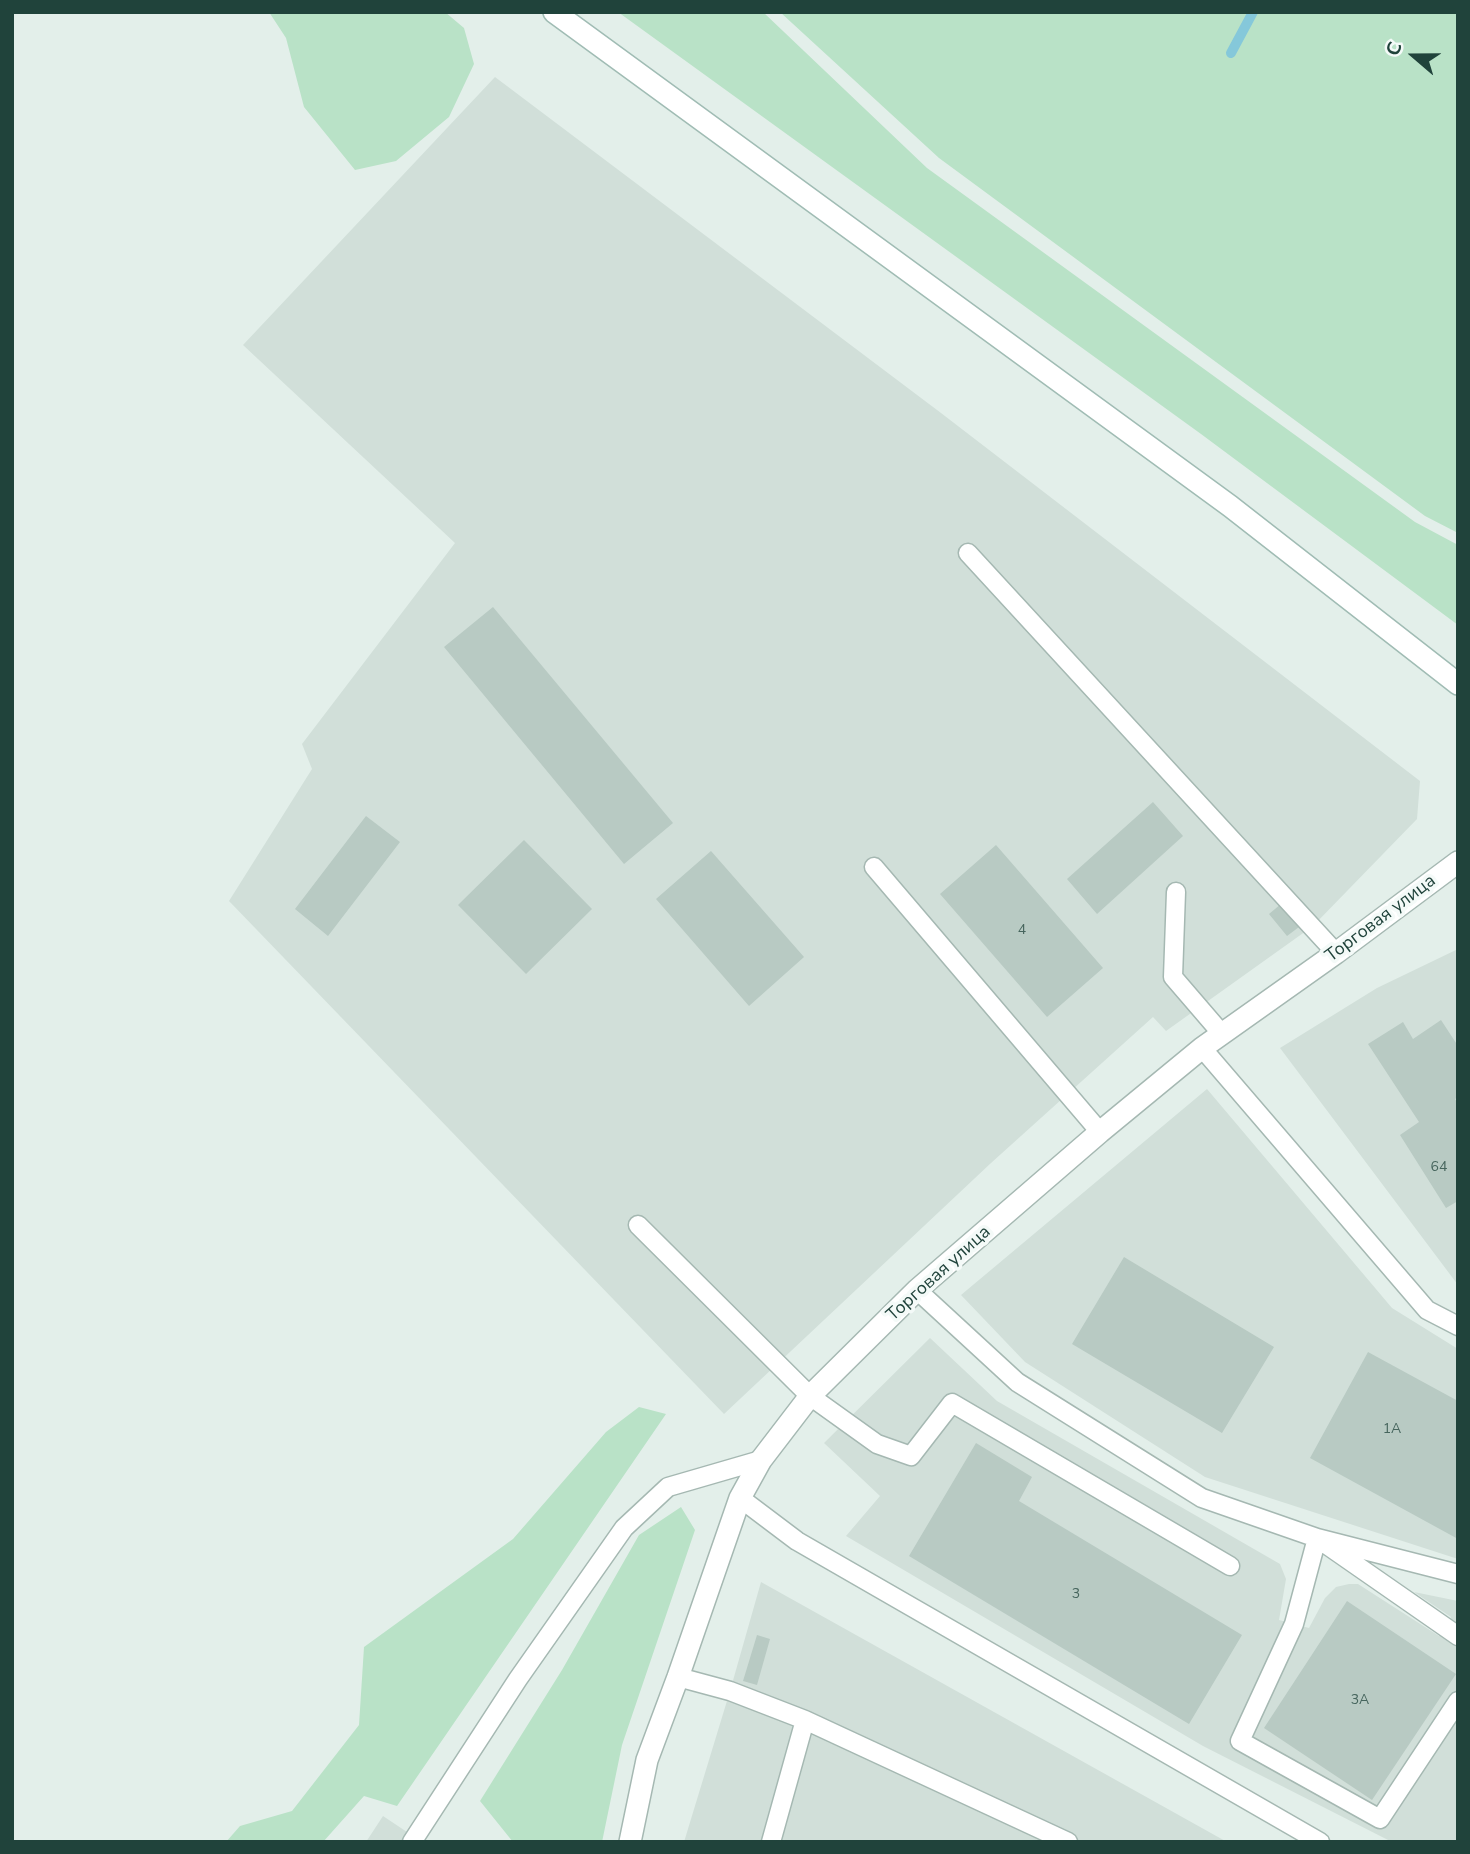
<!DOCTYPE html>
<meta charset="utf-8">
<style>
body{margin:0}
#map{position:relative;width:1470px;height:1854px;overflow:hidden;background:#e3efea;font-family:"Nunito Sans",sans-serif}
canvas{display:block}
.frame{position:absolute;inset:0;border:14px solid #20433b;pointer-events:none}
.north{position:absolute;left:1379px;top:21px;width:70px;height:70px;-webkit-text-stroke:5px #f4faf8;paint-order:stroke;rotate:290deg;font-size:19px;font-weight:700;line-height:28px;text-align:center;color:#20433b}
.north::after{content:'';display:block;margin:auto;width:24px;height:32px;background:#20433b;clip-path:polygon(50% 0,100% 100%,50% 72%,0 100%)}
</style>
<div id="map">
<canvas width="1470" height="1854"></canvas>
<div class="frame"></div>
<div class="north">С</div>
</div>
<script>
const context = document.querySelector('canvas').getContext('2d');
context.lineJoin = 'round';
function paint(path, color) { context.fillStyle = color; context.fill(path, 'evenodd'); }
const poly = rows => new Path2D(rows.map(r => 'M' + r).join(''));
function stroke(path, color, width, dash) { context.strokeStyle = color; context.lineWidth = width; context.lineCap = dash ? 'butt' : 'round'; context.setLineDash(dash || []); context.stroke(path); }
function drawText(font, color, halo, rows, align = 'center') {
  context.font = font + ' "Nunito Sans",sans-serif'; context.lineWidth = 7; context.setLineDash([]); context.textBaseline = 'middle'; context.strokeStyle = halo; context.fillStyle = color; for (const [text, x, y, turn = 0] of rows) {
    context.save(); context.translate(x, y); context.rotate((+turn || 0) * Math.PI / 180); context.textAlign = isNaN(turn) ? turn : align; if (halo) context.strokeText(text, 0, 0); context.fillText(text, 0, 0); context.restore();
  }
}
paint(poly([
 [495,77,941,413,1420,781,1417,819,1313,926,1166,1031,1153,1017,991,1163,724,1414,229,901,312,769,302,744,455,543,243,345],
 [1458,949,1458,1285,1280,1048,1377,988],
 [1207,1089,1392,1308,1458,1349,1458,1559,1205,1477,1025,1362,961,1295],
 [930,1338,997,1401,1280,1564,1286,1579,1279,1620,1309,1628,1325,1598,1336,1587,1349,1584,1358,1584,1439,1636,1451,1617,1414,1592,1458,1601,1458,1842,1392,1842,1203,1746,846,1536,880,1496,824,1443],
 [761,1582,1227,1842,684,1842,730,1691],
 [383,1816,422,1842,366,1842]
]), '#d1dfd9');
paint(poly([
 [269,12,445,12,464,28,474,64,449,117,396,161,355,170,304,107,286,38],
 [618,12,763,12,927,168,1415,522,1458,545,1458,625,1201,434],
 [780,12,1458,12,1458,533,1425,516,939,158],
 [639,1407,666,1414,397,1806,364,1796,323,1842,226,1842,240,1826,292,1811,359,1725,364,1647,513,1539,606,1432],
 [681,1507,695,1530,622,1745,602,1842,513,1842,480,1801,562,1670,639,1535]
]), '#b9e2c7');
stroke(poly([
 [1231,53,1253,12]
]), '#85c8da', 10);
paint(poly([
 [493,607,673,823,624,864,444,647],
 [1153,802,1183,836,1097,914,1067,879],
 [366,816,400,842,328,936,295,909],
 [524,840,592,909,526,974,458,905],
 [996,845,1103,968,1047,1017,940,894],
 [711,851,804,957,749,1006,656,899],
 [1281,904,1299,927,1287,936,1269,914],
 [1441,1020,1458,1046,1458,1097,1455,1099,1458,1104,1458,1201,1446,1208,1400,1135,1419,1122,1368,1044,1403,1022,1413,1039],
 [1124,1257,1274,1347,1222,1433,1072,1344],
 [1368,1352,1458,1401,1458,1539,1310,1458],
 [976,1443,1032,1477,1019,1501,1242,1635,1189,1724,909,1556],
 [1347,1601,1456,1674,1372,1800,1264,1728],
 [757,1635,770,1639,757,1685,743,1681]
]), '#b8cac3');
const lane = poly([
 [968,553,1336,953],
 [874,867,1100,1132],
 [1176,892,1173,977,1222,1034],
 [1202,1048,1427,1310,1458,1326],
 [638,1225,810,1396,877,1444,911,1456,952,1403,1230,1566],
 [917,1290,1017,1382,1202,1498,1317,1538,1458,1574],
 [740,1498,797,1541,1320,1842],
 [1458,1636,1317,1538,1294,1624,1240,1741,1380,1819,1458,1701],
 [678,1677,730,1691,805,1720,1068,1842],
 [412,1842,518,1679,624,1528,668,1487,761,1460],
 [771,1842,805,1720]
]);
const street = poly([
 [630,1842,647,1760,678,1677,740,1498,761,1460,810,1396,917,1290,1100,1132,1202,1048,1336,953,1458,862]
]);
const secondary = poly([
 [554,12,1230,506,1458,684]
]);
stroke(lane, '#a5b8b2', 21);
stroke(street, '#a5b8b2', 24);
stroke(secondary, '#a0bcb4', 24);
stroke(lane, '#fff', 18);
stroke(street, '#fff', 21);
stroke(secondary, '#fff', 21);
drawText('14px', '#46655d', null, [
 ["4",1022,931],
 ["64",1439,1168],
 ["1А",1392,1430],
 ["3",1076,1595],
 ["3А",1360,1701]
]);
drawText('18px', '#20433b', '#f4faf8', [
 ["Торговая улица",1381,919,-37],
 ["Торговая улица",939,1274,-42]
]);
</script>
